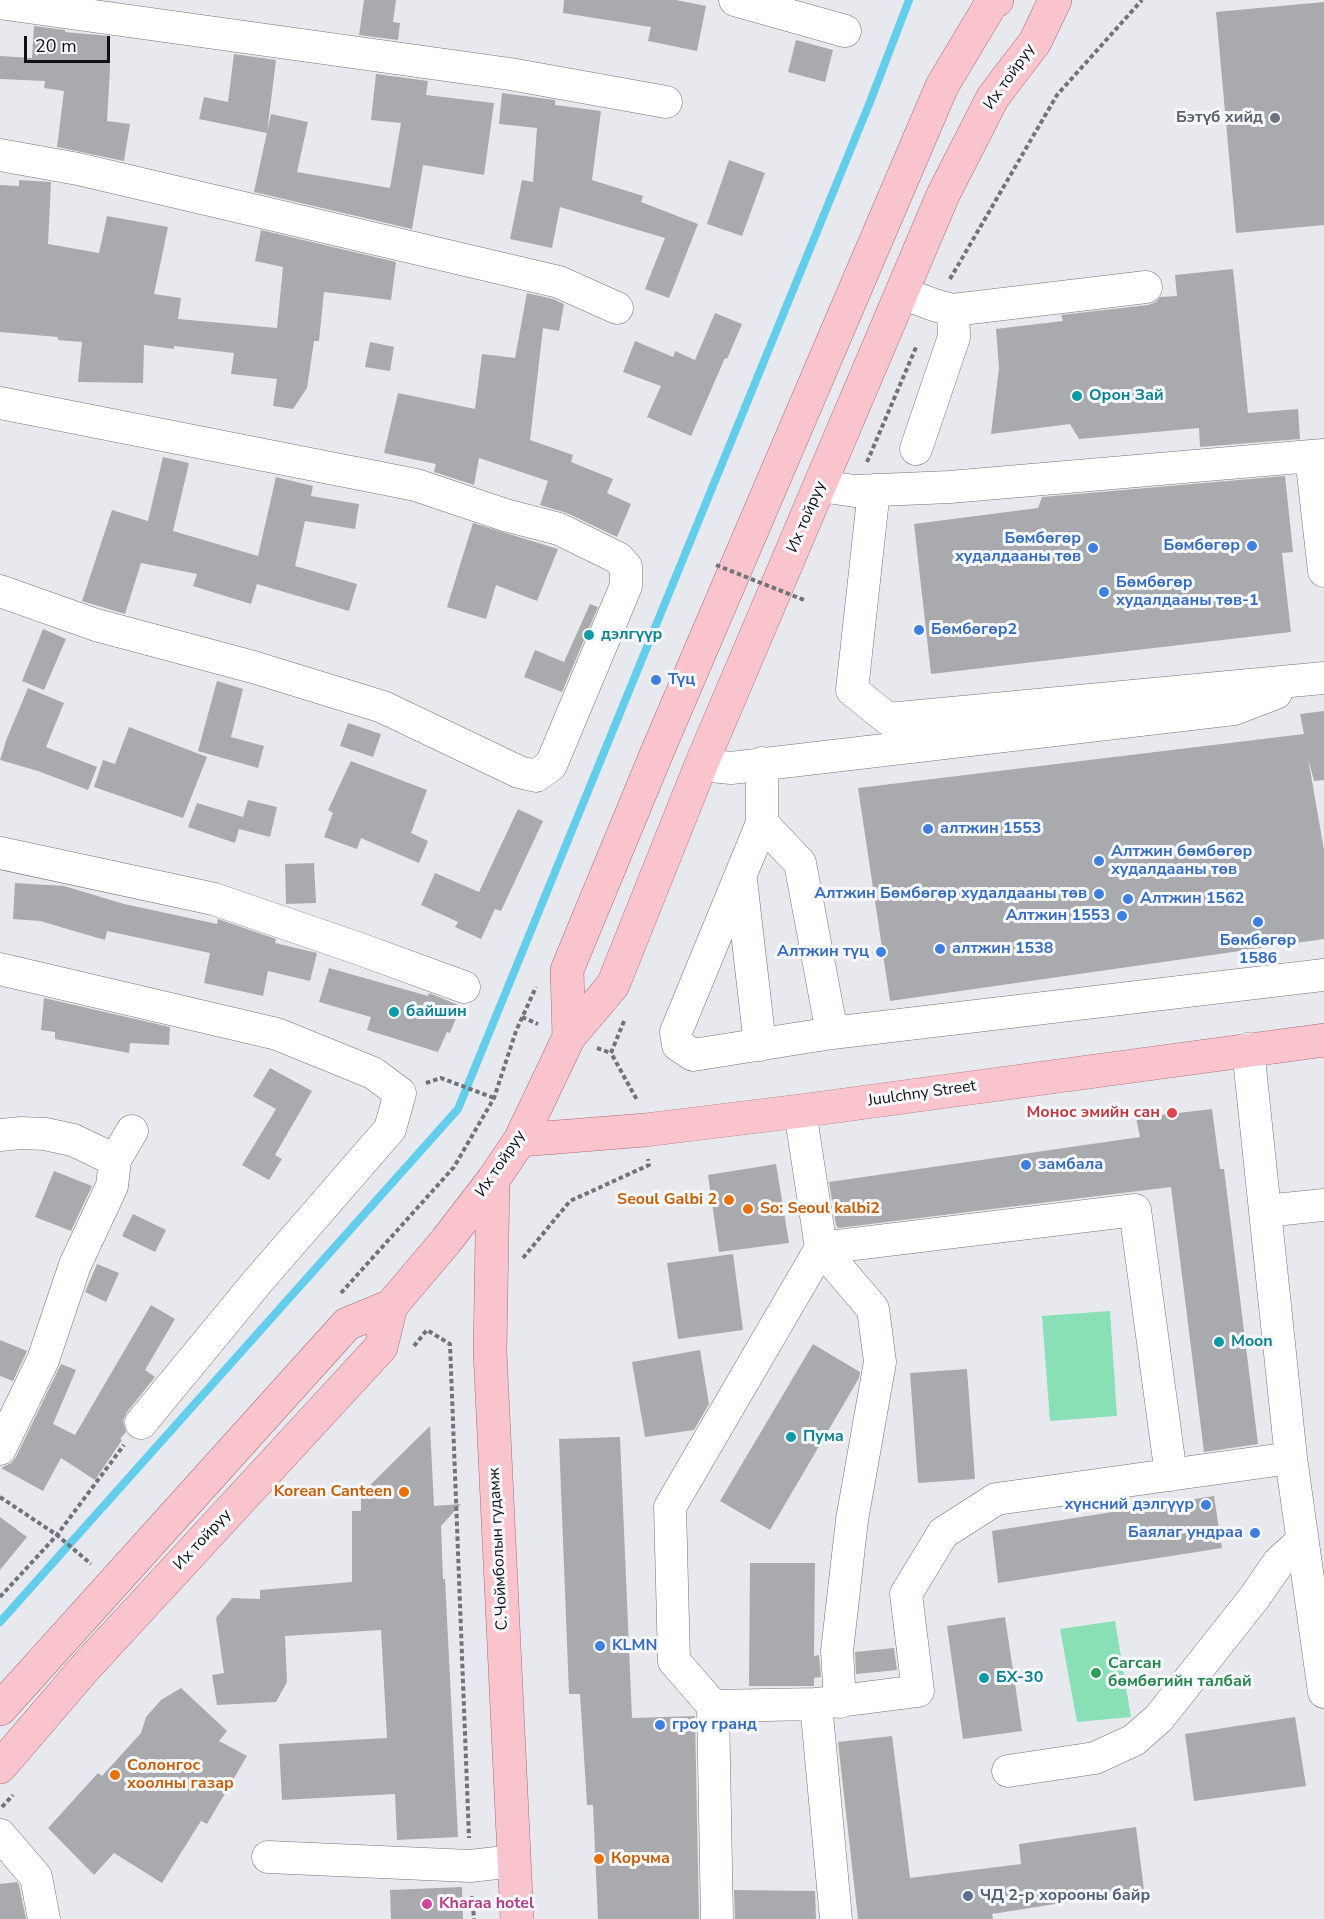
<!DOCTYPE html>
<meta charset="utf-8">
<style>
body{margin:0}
#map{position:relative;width:1324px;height:1919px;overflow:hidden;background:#e8e9ee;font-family:"Nunito Sans",sans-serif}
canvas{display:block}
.scale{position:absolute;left:24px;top:36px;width:86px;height:27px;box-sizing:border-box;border:3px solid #111113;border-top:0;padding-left:8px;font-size:18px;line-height:21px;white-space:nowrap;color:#111113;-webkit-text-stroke:4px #f5f7fb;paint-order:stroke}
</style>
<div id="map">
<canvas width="1324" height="1919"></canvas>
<div class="scale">20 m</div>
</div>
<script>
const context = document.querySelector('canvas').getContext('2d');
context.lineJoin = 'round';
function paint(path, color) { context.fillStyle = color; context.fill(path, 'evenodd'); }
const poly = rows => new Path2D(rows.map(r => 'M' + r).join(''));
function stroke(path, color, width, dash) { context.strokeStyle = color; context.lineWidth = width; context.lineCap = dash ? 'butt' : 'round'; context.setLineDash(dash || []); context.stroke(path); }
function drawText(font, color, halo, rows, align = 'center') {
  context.font = font + ' "Nunito Sans",sans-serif'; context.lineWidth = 6; context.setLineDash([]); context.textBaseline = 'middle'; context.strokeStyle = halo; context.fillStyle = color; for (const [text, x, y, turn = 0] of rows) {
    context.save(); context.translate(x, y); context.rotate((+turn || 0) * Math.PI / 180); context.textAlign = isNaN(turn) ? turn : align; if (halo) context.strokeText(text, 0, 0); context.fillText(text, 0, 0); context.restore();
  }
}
paint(poly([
 [1110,1311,1117,1416,1050,1421,1042,1316],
 [1115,1621,1131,1717,1077,1722,1060,1629]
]), '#89e0b6');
stroke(poly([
 [0,1622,458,1109,870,102,909,0]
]), '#63cdec', 8);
paint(poly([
 [364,0,396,0,393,22,400,23,398,40,359,35],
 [564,0,676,0,706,6,697,51,648,41,651,27,563,13],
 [1324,2,1324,225,1236,233,1216,12],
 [34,26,65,30,65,32,109,36,110,69,107,121,130,124,124,161,57,147,64,91,44,88,45,81,0,79,0,56,32,58],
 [796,40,833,50,825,82,788,72],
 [234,54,276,60,267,133,199,119,204,97,228,102],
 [376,74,428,81,426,95,494,103,484,175,423,165,412,229,254,192,271,114,308,122,297,172,390,188,401,123,371,120],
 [502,93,555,100,555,105,601,111,592,180,643,196,641,202,698,224,669,298,645,289,665,238,560,207,552,248,510,239,522,180,533,182,537,128,499,124],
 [729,160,765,173,742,236,707,224],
 [19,180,51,182,48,244,99,253,107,216,168,227,154,294,181,298,178,319,277,328,283,267,255,261,261,230,396,262,391,300,324,292,319,341,314,341,307,388,293,409,273,406,277,379,231,374,234,353,174,346,174,349,144,345,143,383,78,382,82,342,58,340,58,337,0,332,0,185,19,186],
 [1233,269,1248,413,1298,409,1300,439,1200,447,1199,428,1079,439,1070,424,991,434,999,368,996,329,1063,321,1061,315,1148,305,1156,302,1160,297,1177,296,1175,275],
 [527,293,553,299,564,304,559,331,543,328,530,440,573,455,571,462,613,479,607,493,631,504,617,537,567,513,540,505,548,481,479,458,474,485,434,472,436,464,384,453,398,393,475,409,482,354,515,358],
 [715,313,742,324,727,359,725,358,691,436,647,417,661,386,623,372,635,341,673,357,675,351,695,360],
 [370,342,394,347,390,371,365,367],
 [163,457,189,463,173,531,258,556,276,477,313,486,311,496,359,504,355,529,305,521,295,566,357,584,349,611,257,584,251,604,193,586,197,574,141,563,125,614,82,601,112,510,148,521],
 [1285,476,1293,552,1282,553,1291,632,931,674,914,524,1038,508,1042,497],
 [473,523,558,549,537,601,496,585,486,619,447,607],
 [590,604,598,607,562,692,524,677,535,650,564,662],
 [43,629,66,639,44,690,22,681],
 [217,681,243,689,231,737,264,746,258,768,198,751],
 [28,688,64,703,46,747,97,767,88,790,38,771,0,760,7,738],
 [1324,711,1324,780,1314,781,1308,758,1324,850,1324,939,890,1001,858,788,1304,734,1300,714],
 [348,723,381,734,373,757,340,746],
 [129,727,207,757,183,818,94,787,103,760,115,764],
 [351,761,427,790,411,833,428,841,419,863,361,838,357,849,324,837,333,813,328,810],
 [248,800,277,807,270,837,239,829,235,843,188,827,197,803,243,817],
 [518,809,543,821,501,911,495,909,481,939,455,927,458,922,421,905,435,873,479,892],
 [314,863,316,903,286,904,285,864],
 [15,883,64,886,124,904,217,924,218,919,276,939,275,943,317,953,310,981,268,971,263,996,204,983,210,953,107,931,105,940,40,921,13,919],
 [329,968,428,996,429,993,461,1006,450,1033,447,1032,438,1052,367,1030,371,1017,319,1002],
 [44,998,170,1027,169,1045,130,1043,129,1053,55,1039,55,1032,41,1030],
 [270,1068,312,1091,275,1155,282,1159,269,1180,242,1165,276,1109,253,1096],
 [1212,1109,1220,1169,1224,1169,1258,1444,1204,1452,1171,1187,838,1228,836,1225,829,1182,1140,1137,1136,1118],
 [776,1164,789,1243,719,1252,708,1175],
 [54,1171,92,1186,71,1231,35,1217],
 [133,1214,166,1230,155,1252,122,1236],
 [733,1254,743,1330,678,1339,667,1263],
 [97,1264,119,1273,106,1302,85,1292],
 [151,1305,175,1319,145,1370,155,1377,127,1412,123,1421,126,1432,120,1439,122,1440,95,1480,61,1458,43,1491,1,1468,11,1463,16,1457,61,1364,76,1370,53,1424,75,1435],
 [0,1340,27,1351,13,1381,0,1376],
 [813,1344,860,1372,859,1378,770,1530,720,1501],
 [700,1350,709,1404,694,1430,645,1437,632,1362],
 [967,1369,975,1479,918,1483,910,1373],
 [430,1426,434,1506,461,1504,441,1526,443,1579,445,1579,458,1837,397,1840,395,1794,282,1800,279,1744,387,1738,381,1630,285,1636,287,1682,276,1702,217,1705,212,1675,224,1673,216,1618,232,1598,260,1599,260,1590,352,1582,352,1511,361,1511,361,1494],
 [620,1437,632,1718,695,1716,699,1919,598,1919,593,1805,587,1805,580,1694,569,1694,559,1439],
 [1214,1496,1222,1548,998,1583,992,1531],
 [0,1517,27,1537,0,1570],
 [750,1563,815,1563,814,1656,819,1655,821,1677,814,1678,814,1686,749,1686],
 [1005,1617,1022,1731,963,1739,947,1626],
 [894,1648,897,1670,856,1674,855,1652],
 [181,1688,227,1731,219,1741,247,1756,207,1824,201,1821,162,1883,114,1853,94,1875,48,1828,98,1773,102,1776,141,1733,146,1717,161,1700],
 [1295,1717,1306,1786,1194,1801,1185,1734],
 [892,1736,910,1878,1021,1864,1019,1844,1136,1827,1144,1890,992,1914,993,1919,858,1919,838,1742],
 [17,1882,19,1885,26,1919,0,1919,0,1884],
 [462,1887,463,1919,391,1919,390,1890],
 [734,1890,815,1891,816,1919,735,1919]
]), '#a9aaae');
const minor = poly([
 [735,0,845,31],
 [0,3,510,74,666,102],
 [0,155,78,169,559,282,617,308],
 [902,293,934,305,953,310,1146,287],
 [0,403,416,485,505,515,559,529,618,558,626,567,626,586,551,765,536,776,519,772,383,707,253,667,96,625,0,591],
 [916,449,954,337,953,310],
 [1324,455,1311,456,1324,571],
 [820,486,855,491,950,487,1311,456],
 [874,490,852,690,888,719,1324,678],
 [762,763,762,823,800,863,832,1033],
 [701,765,731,768,1234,709,1276,693],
 [762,823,676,1032,678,1045,693,1055,832,1033,1324,975],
 [0,853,214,899,357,948,464,987],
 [741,880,760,1045],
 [0,969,277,1034,373,1073,400,1093,390,1129,258,1281,141,1423],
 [1248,1049,1291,1458,1324,1692],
 [0,1135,21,1133,45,1134,73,1140,115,1160],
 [1265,1211,1324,1205],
 [821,1248,1135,1210,1171,1475],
 [821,1248,873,1309,880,1362,852,1520,837,1651,840,1702],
 [0,1449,43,1360,75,1265,112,1186,115,1160,132,1131],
 [816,1704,836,1919],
 [713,1706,816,1704,918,1691,906,1594,943,1533,996,1499,1291,1458],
 [1008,1771,1095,1758,1134,1740,1159,1718,1254,1598,1279,1562,1302,1541],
 [0,1835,36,1877,44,1919],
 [268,1857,470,1866,514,1861],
 [717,1919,713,1706,674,1661,670,1507,821,1248,800,1111]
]);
const major = poly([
 [569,1037,567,970,658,750,942,86,991,4,997,0],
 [520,1140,645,1130,800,1111,1324,1040],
 [493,1180,490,1351,517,1919],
 [0,1709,347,1324,391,1306],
 [0,1767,84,1669,381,1347,391,1306,446,1241,493,1180,520,1140,569,1037,613,985,701,765,943,195,993,97,1035,42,1055,0]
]);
stroke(minor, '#727376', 33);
stroke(major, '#a66c76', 34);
stroke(poly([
 [950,279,1057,95,1142,0],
 [867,462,917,345],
 [522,1017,538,1024],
 [624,1021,611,1053,637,1100],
 [597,1048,611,1053],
 [426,1083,441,1078,494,1098],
 [523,1258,570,1201,649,1165,648,1159],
 [341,1293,454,1167,494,1098,516,1031,536,987],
 [414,1346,427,1330,450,1344,469,1838],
 [0,1497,57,1535,91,1564],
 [0,1597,57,1535,124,1445],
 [2,1807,13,1795],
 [472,1896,474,1919]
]), '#737377', 4, [4.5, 3]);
stroke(minor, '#fff', 32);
stroke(major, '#fac4cd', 33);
stroke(poly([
 [716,565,804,600]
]), '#737377', 4, [4.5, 3]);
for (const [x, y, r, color] of [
 [1275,118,6,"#6b7280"],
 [1077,396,6,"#0f9aa8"],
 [1252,546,6,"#3f7fe0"],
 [1093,548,6,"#3f7fe0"],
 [1104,592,6,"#3f7fe0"],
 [919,630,6,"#3f7fe0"],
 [589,635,6,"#0f9aa8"],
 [656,680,6,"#3f7fe0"],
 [928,829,6,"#3f7fe0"],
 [1099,861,6,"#3f7fe0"],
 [1099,894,6,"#3f7fe0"],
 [1128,899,6,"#3f7fe0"],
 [1122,916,6,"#3f7fe0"],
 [1258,922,6,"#3f7fe0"],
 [940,949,6,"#3f7fe0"],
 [881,952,6,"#3f7fe0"],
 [394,1012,6,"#0f9aa8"],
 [1172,1113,6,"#e0444e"],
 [1026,1165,6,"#3f7fe0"],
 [729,1200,6,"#e8710a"],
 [748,1209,6,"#e8710a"],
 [1219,1342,6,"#0f9aa8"],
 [791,1437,6,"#0f9aa8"],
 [404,1492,6,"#e8710a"],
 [1206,1505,6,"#3f7fe0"],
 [1255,1533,6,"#3f7fe0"],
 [600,1646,6,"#3f7fe0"],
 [1096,1673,6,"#2e9e5b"],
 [984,1678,6,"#0f9aa8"],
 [660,1725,6,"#3f7fe0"],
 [115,1775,6,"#e8710a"],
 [599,1859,6,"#e8710a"],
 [968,1896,6,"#5c6f8a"],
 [427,1904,6,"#d1479c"]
]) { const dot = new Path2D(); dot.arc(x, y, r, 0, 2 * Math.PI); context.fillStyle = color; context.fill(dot); stroke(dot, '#f5f7fb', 2); }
drawText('16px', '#111113', '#f5f7fb', [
 ["Их тойруу",1010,77,-55],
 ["Их тойруу",807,517,-67],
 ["Juulchny Street",922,1094,-8],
 ["Их тойруу",501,1164,-56],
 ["Их тойруу",203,1540,-47],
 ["С.Чоймболын гудамж",499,1549,-93]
]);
drawText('bold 16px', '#5b616d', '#f5f7fb', [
 ["Бэтүб хийд",1263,118]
], 'right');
drawText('bold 16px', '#0d838f', '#f5f7fb', [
 ["Орон Зай",1089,396],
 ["дэлгүүр",601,635],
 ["байшин",406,1012],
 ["Moon",1231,1342],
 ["Пума",803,1437],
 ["БХ-30",996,1678]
], 'left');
drawText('bold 16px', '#366cbe', '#f5f7fb', [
 ["Бөмбөгөр",1081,539,"right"],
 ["худалдааны төв",1081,557,"right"],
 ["Бөмбөгөр",1240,546,"right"],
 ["Бөмбөгөр",1116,583],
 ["худалдааны төв-1",1116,601],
 ["Бөмбөгөр2",931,630],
 ["Түц",668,680],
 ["алтжин 1553",940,829],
 ["Алтжин бөмбөгөр",1111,852],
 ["худалдааны төв",1111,870],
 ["Алтжин Бөмбөгөр худалдааны төв",1087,894,"right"],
 ["Алтжин 1562",1140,899],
 ["Алтжин 1553",1110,916,"right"],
 ["Бөмбөгөр",1258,941,"center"],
 ["1586",1258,959,"center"],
 ["алтжин 1538",952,949],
 ["Алтжин түц",869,952,"right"],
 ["замбала",1038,1165],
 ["хүнсний дэлгүүр",1194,1505,"right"],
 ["Баялаг ундраа",1243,1533,"right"],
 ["KLMN",612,1646],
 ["гроү гранд",672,1725]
], 'left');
drawText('bold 16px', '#be3a42', '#f5f7fb', [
 ["Монос эмийн сан",1160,1113]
], 'right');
drawText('bold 16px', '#c56008', '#f5f7fb', [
 ["Seoul Galbi 2",717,1200,"right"],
 ["So: Seoul kalbi2",760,1209],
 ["Korean Canteen",392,1492,"right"],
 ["Солонгос",127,1766],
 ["хоолны газар",127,1784],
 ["Корчма",611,1859]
], 'left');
drawText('bold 16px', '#27864d', '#f5f7fb', [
 ["Сагсан",1108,1664],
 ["бөмбөгийн талбай",1108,1682]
], 'left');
drawText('bold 16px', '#4e5e75', '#f5f7fb', [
 ["ЧД 2-р хорооны байр",980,1896]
], 'left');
drawText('bold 16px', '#b23c85', '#f5f7fb', [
 ["Kharaa hotel",439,1904]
], 'left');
</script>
